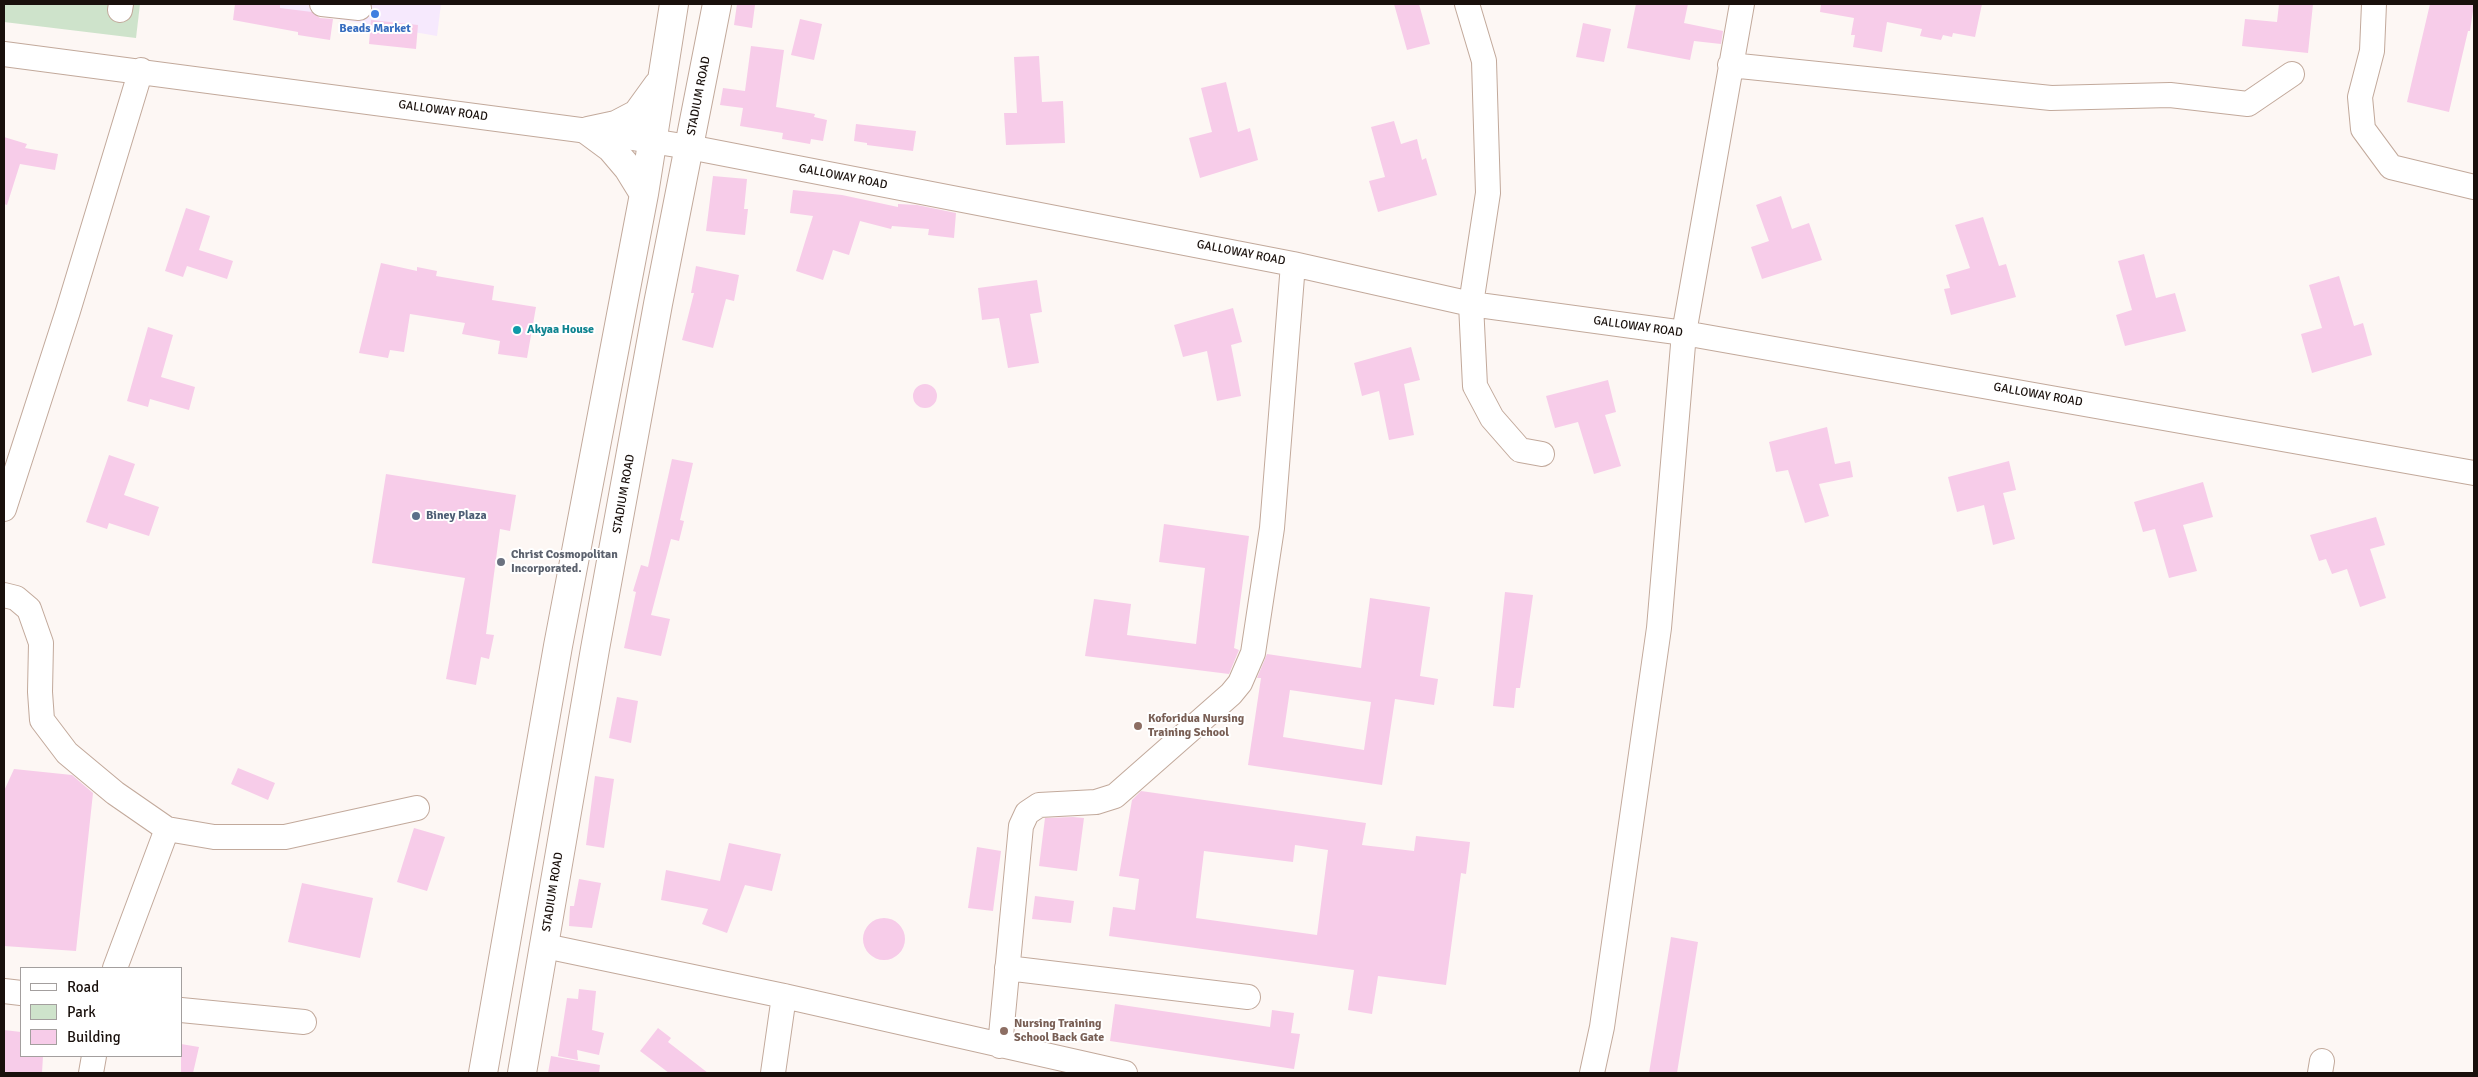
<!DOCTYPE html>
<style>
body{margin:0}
#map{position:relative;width:2478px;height:1077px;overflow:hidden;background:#fdf7f4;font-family:Signika,sans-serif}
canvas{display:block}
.frame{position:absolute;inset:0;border:5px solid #19100c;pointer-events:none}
.legend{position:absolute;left:20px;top:967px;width:162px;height:90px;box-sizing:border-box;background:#fff;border:1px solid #a39f9e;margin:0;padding:6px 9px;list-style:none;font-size:15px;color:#19100c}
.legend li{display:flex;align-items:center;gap:10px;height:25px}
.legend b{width:25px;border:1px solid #a39f9e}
</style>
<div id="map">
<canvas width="2478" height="1077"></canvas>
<div class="frame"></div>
<ul class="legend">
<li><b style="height:6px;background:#fff"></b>Road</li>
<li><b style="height:14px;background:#cee3cb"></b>Park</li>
<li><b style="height:14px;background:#f7cce9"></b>Building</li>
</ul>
</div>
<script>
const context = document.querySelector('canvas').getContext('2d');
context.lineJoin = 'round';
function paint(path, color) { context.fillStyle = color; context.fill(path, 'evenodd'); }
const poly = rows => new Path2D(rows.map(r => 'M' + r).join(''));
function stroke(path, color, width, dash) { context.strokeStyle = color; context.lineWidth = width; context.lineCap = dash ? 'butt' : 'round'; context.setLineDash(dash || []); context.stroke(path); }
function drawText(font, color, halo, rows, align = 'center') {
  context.font = font + ' Signika,sans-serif'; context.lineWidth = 4; context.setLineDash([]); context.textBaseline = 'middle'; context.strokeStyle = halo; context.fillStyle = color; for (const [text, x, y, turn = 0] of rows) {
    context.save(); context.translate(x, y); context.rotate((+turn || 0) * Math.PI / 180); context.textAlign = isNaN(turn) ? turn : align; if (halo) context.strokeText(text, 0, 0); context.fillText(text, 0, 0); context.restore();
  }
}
paint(poly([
 [250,4,441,4,437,36]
]), '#f6e9fd');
paint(poly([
 [4,4,140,4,136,38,4,22]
]), '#cee3cb');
paint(poly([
 [235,4,280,4,280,8,312,12,320,18,333,19,330,40,298,35,298,32,233,20],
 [737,4,755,5,752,28,734,25],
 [1394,4,1419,4,1430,44,1407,50],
 [1636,4,1688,4,1684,23,1723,31,1721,44,1694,41,1690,60,1627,48],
 [1821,4,1982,4,1975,37,1953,33,1952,37,1943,35,1941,40,1920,36,1922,29,1887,22,1882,52,1853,47,1855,35,1851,35,1854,18,1820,12],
 [2279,4,2313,4,2308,53,2242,46,2245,19,2277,22],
 [2430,4,2474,4,2470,31,2468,31,2449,112,2407,102],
 [800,19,822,24,814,60,791,55],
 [371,20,418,25,416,49,369,44],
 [1583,23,1611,29,1604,62,1576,57],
 [751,46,784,50,776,107,815,114,814,117,827,120,823,141,811,139,810,144,782,139,783,133,740,126,743,108,720,105,723,88,745,91],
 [1039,56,1042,102,1063,101,1065,143,1006,145,1004,113,1017,113,1014,57],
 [1226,82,1238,132,1250,128,1258,160,1200,178,1189,138,1212,132,1201,88],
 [1394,121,1401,144,1417,139,1422,160,1426,158,1437,195,1378,212,1369,181,1385,177,1371,127],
 [856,124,916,131,913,151,867,145,867,143,854,141],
 [4,137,27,144,25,148,58,154,55,170,20,164,7,205,4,204],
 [713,176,747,179,744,209,748,209,745,235,706,231],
 [793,190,842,195,898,207,898,204,917,205,956,213,954,238,928,235,929,229,892,226,891,229,860,221,849,255,833,250,823,280,796,271,813,216,790,213],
 [1781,196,1792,229,1809,223,1822,260,1762,279,1751,247,1769,241,1756,205],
 [186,208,210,216,199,250,233,261,227,279,187,266,183,277,165,271],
 [1983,217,1999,266,2006,264,2016,297,1951,315,1944,289,1950,288,1946,275,1970,268,1955,225],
 [2144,254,2156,298,2175,293,2186,331,2125,346,2116,315,2132,310,2118,261],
 [381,263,417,271,417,267,437,271,436,276,494,286,492,300,536,307,527,358,498,354,500,341,462,334,465,323,410,314,404,352,390,350,388,358,359,353],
 [696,266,739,275,734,301,726,299,713,348,682,340,694,293,691,293],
 [2339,276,2354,326,2363,323,2372,355,2312,373,2301,334,2322,328,2309,285],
 [1037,280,1042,312,1030,314,1039,363,1008,368,999,318,982,320,978,288],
 [1233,308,1242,342,1231,345,1241,396,1217,401,1207,351,1183,357,1174,325],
 [148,327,173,335,161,377,195,387,189,410,150,399,148,407,127,401],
 [1411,347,1420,380,1404,384,1414,435,1389,440,1379,391,1362,396,1354,363],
 [1608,380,1616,412,1605,415,1621,466,1594,474,1578,422,1555,428,1546,396],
 '913 396a12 12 0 1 1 24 0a12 12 0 1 1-24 0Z',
 [1827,427,1835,464,1850,461,1853,477,1819,484,1829,516,1805,523,1788,470,1776,472,1769,442],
 [109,455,135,464,124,495,159,507,149,536,109,523,107,529,86,522],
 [672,459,693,463,680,520,684,521,679,541,671,539,651,615,670,619,661,656,624,648,636,592,633,591,641,565,648,567],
 [2009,461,2016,490,2003,493,2015,539,1993,545,1984,505,1957,512,1948,477],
 [386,474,516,495,510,531,500,529,486,634,494,635,489,659,481,657,476,685,446,679,465,578,372,563],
 [2203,482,2213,517,2183,525,2197,571,2169,578,2155,529,2143,532,2134,502],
 [2376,517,2385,545,2370,549,2386,598,2360,607,2347,569,2332,574,2326,559,2319,561,2310,535],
 [1164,524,1249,536,1234,648,1239,650,1229,674,1085,656,1094,599,1131,604,1127,635,1196,644,1205,568,1159,562],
 [1505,592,1533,595,1520,688,1516,688,1514,708,1493,706],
 [1370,598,1430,607,1420,676,1438,679,1434,705,1395,699,1382,785,1248,765,1261,678,1257,678,1267,654,1361,668],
 [1290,690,1371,702,1364,750,1283,737],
 [617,697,638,701,631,743,609,738],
 [238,768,275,783,268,800,231,784],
 [14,769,72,775,93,793,76,951,4,946,4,791],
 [595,776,614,779,604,848,586,845],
 [1141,791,1366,823,1362,845,1414,851,1416,836,1470,842,1466,874,1461,873,1446,985,1378,976,1372,1014,1348,1010,1354,970,1109,936,1113,907,1135,910,1139,879,1119,876,1132,800],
 [1295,845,1328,850,1317,935,1196,918,1204,851,1293,862],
 [1073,817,1084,818,1077,871,1039,866,1045,818],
 [414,828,445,837,427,891,397,882],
 [729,843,781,854,772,891,745,885,727,933,702,924,708,909,661,900,666,870,720,881],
 [977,847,1001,851,993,911,968,908],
 [579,879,601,883,592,928,569,926,570,906,574,906],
 [302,883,373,898,360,958,288,942],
 [1035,896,1074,901,1071,923,1032,919],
 '863 939a21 21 0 1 1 42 0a21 21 0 1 1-42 0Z',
 [1671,937,1698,942,1677,1073,1649,1073],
 [579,989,596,991,592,1030,604,1033,599,1055,577,1050,578,1060,558,1056,567,998,578,999],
 [1115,1004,1270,1027,1272,1010,1294,1013,1291,1033,1300,1034,1294,1069,1110,1041],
 [658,1028,671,1038,668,1042,708,1073,669,1073,640,1051],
 [4,1030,21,1032,21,1056,43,1056,42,1073,4,1073],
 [181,1044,199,1047,193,1073,181,1073],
 [551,1056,600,1065,599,1073,548,1073]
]), '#f7cce9');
const minor = poly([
 [322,4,359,8],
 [1467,4,1484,61,1488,193,1471,304,1475,386,1492,418,1520,450,1542,454],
 [2374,4,2372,51,2360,97,2363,129,2391,167,2474,187],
 [120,10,121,4],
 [4,54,588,131,689,147,1293,264,1471,304,1684,333,2474,473],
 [1730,65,2051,98,2170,95,2248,104,2292,74],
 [4,509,68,311,141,70],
 [4,595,16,598,29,609,41,643,40,692,42,720,67,753,115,793,167,829,214,837,285,837,417,808],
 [545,946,784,996,1125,1073],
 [115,968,167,829],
 [1007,968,1248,997],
 [4,991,21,993],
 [181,1010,304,1022],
 [1000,1046,1021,826,1027,813,1039,805,1096,802,1115,796,1231,694,1240,683,1253,653,1272,528,1293,264],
 [91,1073,94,1056],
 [773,1073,784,996],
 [1592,1073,1602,1027,1659,628,1684,333,1742,4],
 [2320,1073,2322,1061]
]);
const major = poly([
 [588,131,616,125,637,114,658,85],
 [588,131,611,148,628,168,644,194],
 [483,1073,558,646,644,194,674,4],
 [522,1073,595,649,658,304,717,4]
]);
stroke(minor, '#c2a99b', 26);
stroke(major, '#c2a99b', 30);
stroke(minor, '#fff', 24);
stroke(major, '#fff', 28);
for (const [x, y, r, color] of [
 [375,14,5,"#3f7fe0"],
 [517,330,5,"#0f9aa8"],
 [416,516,5,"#5c6f8a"],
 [501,562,5,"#6b7280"],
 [1138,726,5,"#8d6e63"],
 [1004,1031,5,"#8d6e63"]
]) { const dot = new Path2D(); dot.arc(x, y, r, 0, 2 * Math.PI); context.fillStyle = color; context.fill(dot); stroke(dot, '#fff', 2); }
drawText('bold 12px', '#366cbe', '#fff', [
 ["Beads Market",375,29]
]);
drawText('12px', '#19100c', '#fff', [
 ["STADIUM ROAD",699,96,-79],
 ["GALLOWAY ROAD",443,111,8],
 ["GALLOWAY ROAD",843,177,11],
 ["GALLOWAY ROAD",1241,253,11],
 ["GALLOWAY ROAD",1638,327,8],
 ["GALLOWAY ROAD",2038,395,10],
 ["STADIUM ROAD",624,494,-80],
 ["STADIUM ROAD",553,892,-81]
]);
drawText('bold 12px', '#0d838f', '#fff', [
 ["Akyaa House",527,330]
], 'left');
drawText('bold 12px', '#4e5e75', '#fff', [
 ["Biney Plaza",426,516]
], 'left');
drawText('bold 12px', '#5b616d', '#fff', [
 ["Christ Cosmopolitan",511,555],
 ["Incorporated.",511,569]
], 'left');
drawText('bold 12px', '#785e54', '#fff', [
 ["Koforidua Nursing",1148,719],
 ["Training School",1148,733],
 ["Nursing Training",1014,1024],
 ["School Back Gate",1014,1038]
], 'left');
</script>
